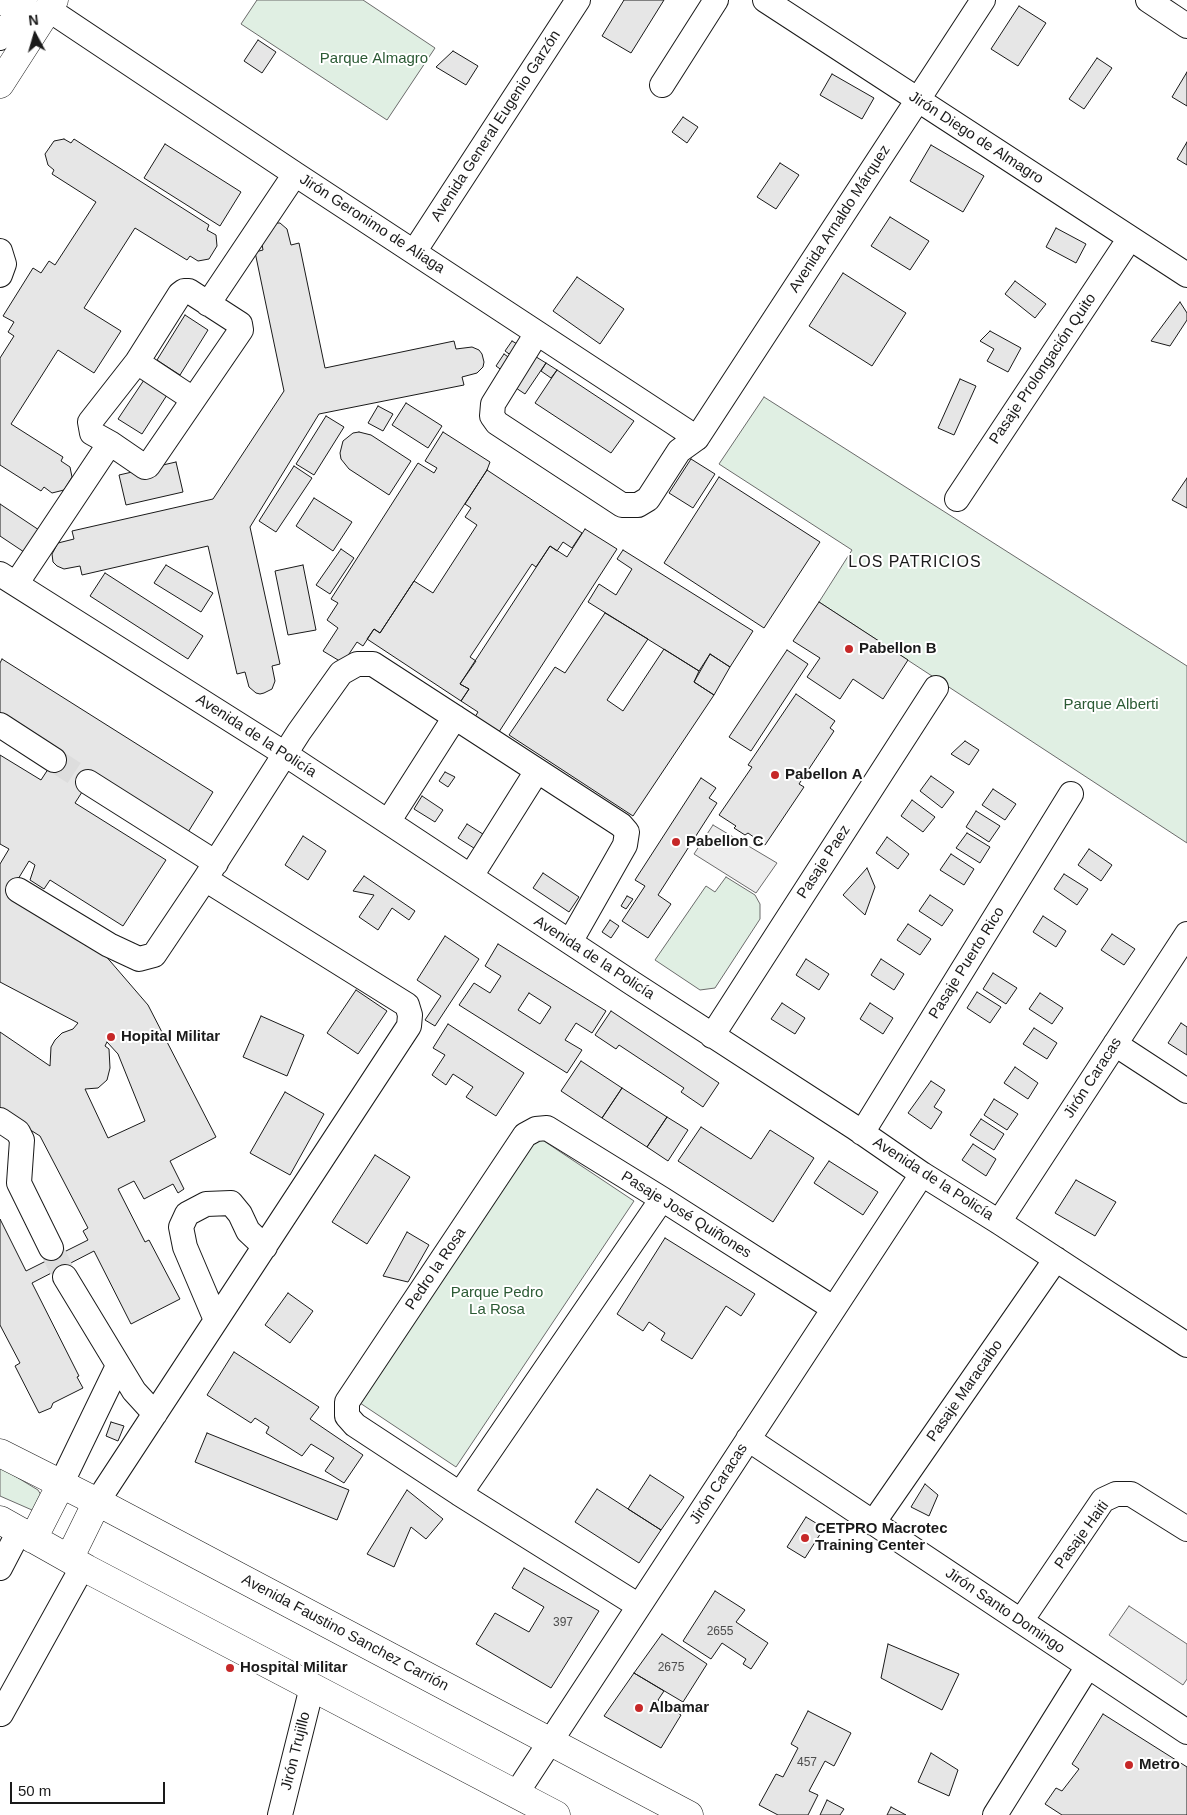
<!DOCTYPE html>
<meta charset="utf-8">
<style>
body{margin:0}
#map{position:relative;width:1187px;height:1815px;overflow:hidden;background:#fff;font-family:Arial,sans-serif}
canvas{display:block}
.north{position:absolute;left:10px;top:10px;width:50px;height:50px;-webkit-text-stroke:4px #fff;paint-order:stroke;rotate:354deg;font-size:14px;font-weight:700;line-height:20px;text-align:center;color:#1a1a1a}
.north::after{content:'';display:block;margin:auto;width:18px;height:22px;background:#1a1a1a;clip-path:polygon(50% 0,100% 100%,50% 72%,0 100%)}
.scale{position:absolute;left:10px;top:1782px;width:155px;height:22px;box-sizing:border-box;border:2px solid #1a1a1a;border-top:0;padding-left:6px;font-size:15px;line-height:18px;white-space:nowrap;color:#1a1a1a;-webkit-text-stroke:4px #fff;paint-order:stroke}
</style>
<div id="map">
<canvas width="1187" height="1815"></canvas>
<div class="north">N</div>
<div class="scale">50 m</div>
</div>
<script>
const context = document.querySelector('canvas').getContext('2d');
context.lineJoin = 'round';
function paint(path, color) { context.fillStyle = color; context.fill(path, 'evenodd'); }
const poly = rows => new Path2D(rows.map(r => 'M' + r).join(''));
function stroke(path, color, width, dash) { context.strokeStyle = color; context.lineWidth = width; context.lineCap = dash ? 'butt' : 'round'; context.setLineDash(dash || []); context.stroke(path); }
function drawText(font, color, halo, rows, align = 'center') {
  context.font = font + ' Arial,sans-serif'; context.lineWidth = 4; context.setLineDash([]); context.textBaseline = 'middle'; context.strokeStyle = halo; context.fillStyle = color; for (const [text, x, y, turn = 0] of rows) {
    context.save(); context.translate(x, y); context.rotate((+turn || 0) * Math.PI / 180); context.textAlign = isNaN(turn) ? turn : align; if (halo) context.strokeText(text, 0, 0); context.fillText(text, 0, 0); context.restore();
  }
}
const green = poly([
 [257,0,363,0,435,48,387,120,241,24,257,0],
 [764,397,1187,666,1187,843,819,602,852,550,719,464,764,397],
 [726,877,755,895,760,904,760,919,715,988,700,990,655,960,706,886,715,892,726,877],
 [538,1137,634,1201,456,1467,360,1403,538,1137],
 [0,1467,38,1490,41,1495,37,1506,32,1510,0,1496,0,1467]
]);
paint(green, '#e0efe3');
stroke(green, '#6a6a6a', 1);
const parking = poly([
 [713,825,777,863,756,893,694,854,713,825],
 [1129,1606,1187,1644,1187,1679,1183,1685,1109,1635,1129,1606]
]);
paint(parking, '#ededed');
stroke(parking, '#6a6a6a', 1);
const building = poly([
 [624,0,664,0,631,53,602,36,624,0],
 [1019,6,1046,23,1018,66,991,49,1019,6],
 [258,40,276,52,262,73,244,61,258,40],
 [453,51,478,66,466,85,436,67,453,51],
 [1097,58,1112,68,1084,109,1069,99,1097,58],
 [1187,72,1187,106,1172,97,1187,72],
 [832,74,874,98,862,119,820,95,832,74],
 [683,117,698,127,687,143,672,132,683,117],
 [64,139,71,143,74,139,209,225,207,230,216,235,217,246,209,259,198,261,190,256,187,260,135,228,84,308,121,331,94,373,58,350,11,424,63,457,61,461,70,467,72,477,64,490,52,493,44,487,41,491,0,465,0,358,14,336,8,332,14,322,3,316,33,268,41,273,49,261,55,265,96,202,52,174,54,170,48,165,45,154,54,141,64,139],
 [1187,142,1187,165,1177,159,1187,142],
 [165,144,241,192,220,226,144,178,165,144],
 [931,145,984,176,963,212,910,181,931,145],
 [780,163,799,175,776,209,757,197,780,163],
 [890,217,929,241,910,270,871,246,890,217],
 [276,223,280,223,287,229,291,245,299,243,325,368,454,341,456,349,472,347,479,350,482,354,484,362,483,367,477,373,462,377,464,385,319,414,250,527,280,664,272,666,275,681,272,689,264,693,260,694,256,693,249,687,245,672,237,674,208,546,82,575,80,566,64,569,57,566,53,562,52,554,58,543,74,539,72,531,213,499,284,391,255,252,263,250,261,239,276,223],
 [1056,228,1086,244,1076,263,1046,247,1056,228],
 [843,273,906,313,872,366,809,326,843,273],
 [577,277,624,309,600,344,553,311,577,277],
 [1015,281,1046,304,1035,318,1005,294,1015,281],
 [1180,302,1187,313,1187,320,1170,346,1151,341,1180,302],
 [185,315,208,330,180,375,157,360,185,315],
 [990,331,1021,348,1008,372,987,361,994,349,980,341,990,331],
 [512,341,519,345,512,356,505,351,512,341],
 [504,354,511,359,503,371,496,366,504,354],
 [533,355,546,363,525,394,513,386,533,355],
 [546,363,557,370,551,378,541,371,546,363],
 [557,370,634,421,611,453,535,403,557,370],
 [960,379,976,386,954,435,938,428,960,379],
 [144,380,167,395,142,434,118,419,144,380],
 [406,403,442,426,428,448,392,425,406,403],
 [378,406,393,414,383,431,368,423,378,406],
 [326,416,344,427,314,475,296,464,326,416],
 [359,432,371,435,411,461,389,495,349,469,341,459,340,453,343,441,353,433,359,432],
 [443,432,490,462,487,470,380,633,374,629,363,646,357,642,343,663,323,651,338,628,327,620,338,603,331,599,418,463,434,473,437,468,425,461,443,432],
 [691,459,715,474,693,508,669,493,691,459],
 [176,462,183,492,126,505,119,475,176,462],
 [294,466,312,478,276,532,259,521,294,466],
 [487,470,582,533,572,548,563,542,557,551,550,546,536,567,532,564,470,657,476,661,460,684,469,689,461,701,367,639,374,629,380,633,414,581,433,593,477,525,465,517,471,508,465,504,487,470],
 [719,477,820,542,764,628,664,563,719,477],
 [1187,478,1187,508,1172,500,1187,478],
 [314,498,352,522,333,551,296,526,314,498],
 [0,504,39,530,24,552,0,536,0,504],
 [585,529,617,549,497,735,473,720,478,712,461,701,469,689,460,684,550,546,567,557,585,529],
 [341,549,354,558,330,594,316,585,341,549],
 [623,550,753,631,730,667,710,654,699,671,588,602,599,584,616,595,632,569,617,559,623,550],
 [166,565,213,593,201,612,154,583,166,565],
 [303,565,316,630,288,635,275,571,303,565],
 [105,573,203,636,188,659,90,596,105,573],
 [819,602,908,660,883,699,853,679,840,699,807,677,820,658,793,641,819,602],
 [605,613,648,639,607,700,623,711,664,649,699,671,694,682,714,695,633,816,509,735,555,667,565,673,605,613],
 [787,650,808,664,751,751,729,737,787,650],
 [710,654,730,667,714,695,694,682,710,654],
 [2,659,213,792,185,837,91,778,75,803,166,860,123,926,50,880,44,889,30,880,35,865,29,861,9,894,104,954,148,1005,216,1137,170,1161,184,1189,178,1193,173,1184,144,1199,134,1181,118,1189,145,1242,149,1240,180,1299,131,1324,94,1251,32,1283,79,1376,77,1377,83,1388,53,1403,51,1408,39,1413,15,1366,20,1363,0,1325,0,1219,26,1271,88,1240,83,1231,88,1228,40,1136,0,1111,0,1032,50,1066,51,1047,55,1040,62,1033,73,1029,78,1023,0,982,0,864,9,849,0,844,0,755,41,780,56,757,0,722,0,663,2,659],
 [107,1042,118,1054,145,1121,108,1138,85,1089,98,1088,107,1080,110,1068,109,1049,105,1046,107,1042],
 [796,694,835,721,830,728,834,731,799,784,804,787,765,845,748,833,745,835,734,828,736,826,719,815,752,767,748,765,796,694],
 [965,741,979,750,969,765,951,754,965,741],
 [445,772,455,777,448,787,439,781,445,772],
 [931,776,954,792,942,808,920,791,931,776],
 [701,778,716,788,709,798,717,803,658,895,671,904,648,938,622,921,645,886,635,880,701,778],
 [993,789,1016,804,1005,820,982,805,993,789],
 [422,796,443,810,435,822,414,809,422,796],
 [912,800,935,817,923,832,901,816,912,800],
 [976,811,1000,826,989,842,966,827,976,811],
 [467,824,486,836,477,850,458,838,467,824],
 [967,833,990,847,980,863,956,848,967,833],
 [303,836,326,851,308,880,285,865,303,836],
 [887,837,909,854,898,869,876,853,887,837],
 [1089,849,1112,865,1101,881,1078,865,1089,849],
 [951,854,974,869,964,885,940,870,951,854],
 [867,868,875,887,865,915,843,895,867,868],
 [543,873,579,897,569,912,533,888,543,873],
 [1064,874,1088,889,1077,905,1054,889,1064,874],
 [364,876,415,911,409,920,392,908,378,930,359,917,374,895,353,891,364,876],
 [930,895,953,910,942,926,919,911,930,895],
 [627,896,633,899,626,909,621,906,627,896],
 [1043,916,1066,931,1056,947,1033,932,1043,916],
 [610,920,619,926,611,938,602,932,610,920],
 [908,924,931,939,920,955,897,940,908,924],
 [1112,934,1135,949,1124,965,1101,950,1112,934],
 [445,936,479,959,435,1026,425,1020,441,996,417,980,445,936],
 [498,944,606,1011,592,1033,576,1023,565,1040,582,1050,567,1073,459,1005,474,983,490,993,501,976,485,966,498,944],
 [529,993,551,1007,540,1024,518,1010,529,993],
 [806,959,829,974,819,990,796,975,806,959],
 [881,959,904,974,894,990,871,975,881,959],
 [993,973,1017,988,1006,1004,983,989,993,973],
 [356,990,387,1011,358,1054,327,1033,356,990],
 [977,992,1001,1007,990,1023,967,1008,977,992],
 [1040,993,1063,1008,1052,1024,1029,1009,1040,993],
 [782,1003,805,1018,795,1034,771,1019,782,1003],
 [870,1003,893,1018,883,1034,860,1019,870,1003],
 [611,1011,719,1083,703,1107,681,1092,684,1088,619,1045,616,1049,595,1035,611,1011],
 [261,1016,304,1035,287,1076,243,1057,261,1016],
 [1181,1023,1187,1027,1187,1055,1168,1043,1181,1023],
 [448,1024,524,1073,496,1116,466,1097,473,1087,453,1074,446,1085,432,1075,445,1055,433,1048,448,1024],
 [1034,1028,1057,1043,1047,1059,1023,1044,1034,1028],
 [581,1061,622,1088,602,1118,561,1091,581,1061],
 [1015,1067,1038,1083,1028,1099,1004,1083,1015,1067],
 [931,1081,945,1090,934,1107,942,1112,931,1129,908,1113,931,1081],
 [622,1088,667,1117,647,1147,602,1118,622,1088],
 [285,1092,324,1114,290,1175,250,1153,285,1092],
 [994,1099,1018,1114,1007,1130,984,1115,994,1099],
 [667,1117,688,1130,668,1161,647,1147,667,1117],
 [981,1119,1004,1134,994,1150,970,1135,981,1119],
 [701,1127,751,1159,770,1130,814,1158,773,1222,678,1161,701,1127],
 [973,1144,996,1159,986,1176,962,1160,973,1144],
 [375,1155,410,1177,367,1244,332,1222,375,1155],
 [829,1161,878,1192,863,1215,814,1183,829,1161],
 [1076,1180,1116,1202,1095,1236,1055,1213,1076,1180],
 [407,1232,429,1245,408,1282,383,1276,407,1232],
 [665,1238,755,1294,741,1316,726,1306,692,1359,661,1340,665,1333,649,1322,643,1331,617,1314,665,1238],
 [288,1293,313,1311,290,1343,265,1325,288,1293],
 [234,1352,319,1407,310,1419,363,1455,344,1483,325,1471,334,1458,311,1444,302,1456,266,1433,269,1427,255,1418,251,1423,207,1395,234,1352],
 [111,1422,124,1426,118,1441,106,1436,111,1422],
 [207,1433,349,1490,337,1520,195,1462,207,1433],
 [650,1475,684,1497,661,1530,628,1509,650,1475],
 [925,1484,938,1495,929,1516,911,1507,925,1484],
 [597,1489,661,1530,639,1563,575,1522,597,1489],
 [407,1490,443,1519,426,1539,411,1527,394,1567,367,1554,407,1490],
 [806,1517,824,1528,805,1558,787,1547,806,1517],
 [524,1568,599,1611,551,1688,476,1644,495,1613,529,1632,544,1607,512,1588,524,1568],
 [715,1591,745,1610,736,1622,768,1643,751,1669,743,1664,746,1659,722,1643,711,1659,683,1641,715,1591],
 [662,1634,707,1664,683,1702,634,1673,662,1634],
 [888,1644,959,1674,942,1710,881,1678,888,1644],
 [634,1673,664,1691,658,1700,681,1715,661,1748,604,1716,634,1673],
 [808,1711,851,1733,834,1766,825,1761,809,1791,818,1795,808,1815,778,1815,759,1805,776,1774,783,1777,798,1748,791,1744,808,1711],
 [1103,1714,1187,1767,1187,1815,1062,1815,1045,1804,1056,1788,1062,1791,1079,1769,1072,1764,1103,1714],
 [931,1753,958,1770,949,1796,918,1782,931,1753],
 [827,1800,844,1809,840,1815,820,1815,827,1800],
 [891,1807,906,1815,887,1815,891,1807]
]);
paint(building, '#e6e6e6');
stroke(building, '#1a1a1a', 1);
stroke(poly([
 [54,760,88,782],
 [51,1248,65,1277]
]), '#ddd', 24, [24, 12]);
const minor = poly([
 [765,0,1187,275],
 [1148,0,1187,26],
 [0,3,2,0],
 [48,9,295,174,697,438],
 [0,38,25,0],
 [662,85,716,0],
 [0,251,4,264,0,275],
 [414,252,578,0],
 [208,304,295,174],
 [537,333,493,404,492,416,497,423,622,505,638,505,648,499,679,451,697,438,983,0],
 [137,362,193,399],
 [957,499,1130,238],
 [0,574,285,754,632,983,854,1127,922,1174,999,1222,1187,1345],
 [16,584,110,443,92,433,90,422,137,362,180,294,184,291,189,291,240,324,241,330,148,466,145,467,110,443],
 [0,725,54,760],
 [88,782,216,863],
 [388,822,455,717],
 [471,876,537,771],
 [18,890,109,945,139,959,154,955,205,879,299,732,341,673,357,664,373,664,621,825,627,832,625,845,570,942],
 [712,1036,936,688],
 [1115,1044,1187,1091],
 [0,1120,18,1132,22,1140,19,1183,51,1248],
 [862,1133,1071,794],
 [999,1222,1187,934],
 [65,1277,134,1391,155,1414],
 [216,1320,185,1247,181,1227,187,1214,206,1204,231,1203,240,1214,248,1231,265,1247],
 [748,1439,1187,1732],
 [61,1484,118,1366],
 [460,1494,662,1199],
 [97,1502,409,1026,410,1015,407,1005,205,879],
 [873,1523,1056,1259],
 [0,1568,13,1543],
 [639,1606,460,1494,355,1425,347,1416,347,1402,525,1135,536,1129,547,1128,662,1199,833,1308],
 [1021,1621,1103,1500,1116,1494,1131,1494,1187,1529],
 [1,1714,83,1566],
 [516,1794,922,1174],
 [280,1815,312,1687],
 [995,1815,1088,1666]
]);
const major = poly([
 [0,84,54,0],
 [0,1453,109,1508,689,1815],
 [0,1520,87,1569,556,1815],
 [33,1539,61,1484],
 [69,1559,97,1502]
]);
stroke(minor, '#1a1a1a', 26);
stroke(major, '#1a1a1a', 29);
stroke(minor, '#fff', 24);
stroke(major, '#fff', 28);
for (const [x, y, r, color] of [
 [849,649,5,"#c62828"],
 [775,775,5,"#c62828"],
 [676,842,5,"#c62828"],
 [111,1037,5,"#c62828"],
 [805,1538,5,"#c62828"],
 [230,1668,5,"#c62828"],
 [639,1708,5,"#c62828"],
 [1129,1765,5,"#c62828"]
]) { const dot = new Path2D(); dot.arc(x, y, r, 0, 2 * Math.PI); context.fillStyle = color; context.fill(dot); stroke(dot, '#fff', 2); }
drawText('12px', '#4d4d4d', null, [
 ["397",563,1623],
 ["2655",720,1632],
 ["2675",671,1668],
 ["457",807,1763]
]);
drawText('15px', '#2b5a34', '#fff', [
 ["Parque Almagro",374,59],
 ["Parque Alberti",1111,705],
 ["Parque Pedro",497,1293],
 ["La Rosa",497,1310]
]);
drawText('15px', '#1a1a1a', '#fff', [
 ["Avenida General Eugenio Garzón",496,126,-57],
 ["Jirón Diego de Almagro",976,138,33],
 ["Avenida Arnaldo Márquez",840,219,-57],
 ["Jirón Geronimo de Aliaga",372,224,33],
 ["Pasaje Prolongación Quito",1043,369,-56],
 ["Avenida de la Policía",256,736,33],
 ["Pasaje Paez",824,862,-57],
 ["Avenida de la Policía",594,958,33],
 ["Pasaje Puerto Rico",967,963,-58],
 ["Jirón Caracas",1093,1078,-57],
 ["Avenida de la Policía",933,1179,33],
 ["Pasaje José Quiñones",686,1215,32],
 ["Pedro la Rosa",436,1269,-56],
 ["Pasaje Maracaibo",965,1391,-55],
 ["Jirón Caracas",719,1484,-57],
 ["Pasaje Haiti",1082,1535,-54],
 ["Jirón Santo Domingo",1005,1611,34],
 ["Avenida Faustino Sanchez Carrión",345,1633,28],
 ["Jirón Trujillo",296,1751,-76]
]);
drawText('bold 15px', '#1a1a1a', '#fff', [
 ["Pabellon B",859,649],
 ["Pabellon A",785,775],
 ["Pabellon C",686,842],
 ["Hopital Militar",121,1037],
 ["CETPRO Macrotec",815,1529],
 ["Training Center",815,1546],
 ["Hospital Militar",240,1668],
 ["Albamar",649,1708],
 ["Metro",1139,1765]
], 'left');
context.letterSpacing = '1px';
drawText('16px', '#1a1a1a', '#fff', [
 ["LOS PATRICIOS",915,563]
]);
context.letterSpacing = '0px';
</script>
